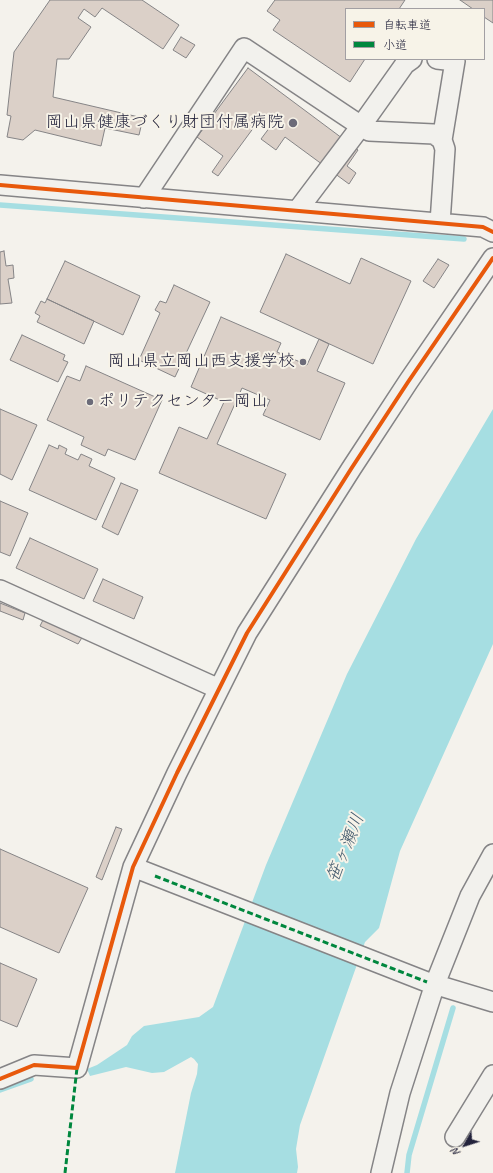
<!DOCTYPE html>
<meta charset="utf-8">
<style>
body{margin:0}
#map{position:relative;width:493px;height:1173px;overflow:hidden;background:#f4f2ec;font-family:Caveat,"Klee One",sans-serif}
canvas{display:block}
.legend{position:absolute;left:345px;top:8px;width:140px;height:52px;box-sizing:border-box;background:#f7f3e8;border:1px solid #a29fa3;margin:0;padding:5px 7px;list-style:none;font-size:12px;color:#22223b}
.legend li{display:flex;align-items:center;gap:8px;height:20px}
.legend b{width:20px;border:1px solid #a29fa3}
.north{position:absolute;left:445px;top:1125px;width:40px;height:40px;-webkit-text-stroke:3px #f7f3e8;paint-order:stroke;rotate:231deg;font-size:11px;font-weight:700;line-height:16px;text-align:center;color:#22223b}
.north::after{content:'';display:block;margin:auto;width:14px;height:18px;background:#22223b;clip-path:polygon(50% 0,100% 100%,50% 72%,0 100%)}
</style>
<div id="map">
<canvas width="493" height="1173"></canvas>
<ul class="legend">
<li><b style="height:5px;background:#e8590c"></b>自転車道</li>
<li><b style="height:5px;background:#00873e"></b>小道</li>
</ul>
<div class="north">N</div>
</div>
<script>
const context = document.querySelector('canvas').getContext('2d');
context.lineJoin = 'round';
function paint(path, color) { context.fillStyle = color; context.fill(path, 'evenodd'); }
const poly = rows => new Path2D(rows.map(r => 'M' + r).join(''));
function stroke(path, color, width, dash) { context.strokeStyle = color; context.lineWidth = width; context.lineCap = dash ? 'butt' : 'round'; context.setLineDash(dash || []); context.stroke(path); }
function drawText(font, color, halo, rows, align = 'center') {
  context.font = font + ' Caveat,"Klee One",sans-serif'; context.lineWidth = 4; context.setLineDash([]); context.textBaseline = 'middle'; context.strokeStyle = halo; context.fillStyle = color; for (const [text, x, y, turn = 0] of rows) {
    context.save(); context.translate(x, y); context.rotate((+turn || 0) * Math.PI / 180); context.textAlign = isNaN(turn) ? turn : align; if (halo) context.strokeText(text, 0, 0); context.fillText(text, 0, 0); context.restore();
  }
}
paint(poly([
 [493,409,493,644,400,851,379,928,365,942,300,1125,296,1149,298,1167,297,1173,175,1173,191,1093,197,1074,198,1064,194,1059,191,1057,164,1072,152,1073,126,1067,90,1076,87,1069,97,1065,127,1045,132,1036,144,1026,199,1017,213,1007,266,865,347,674,416,539]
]), '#a6dee2');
stroke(poly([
 [0,205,464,239],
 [0,1090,31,1079],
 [407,1173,409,1155,453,1008]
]), '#a6dee2', 5.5);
const building = poly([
 [50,0,142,0,179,25,163,49,102,8,95,17,84,9,78,18,91,27,69,59,57,59,53,97,143,118,139,135,105,128,101,146,35,130,23,140,7,137,11,116,7,115,14,52,50,0],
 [275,0,405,0,399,9,346,9,346,59,365,59,350,82,273,30,280,20,267,11,275,0],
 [460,0,493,0,493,23,484,17,484,9,473,9,460,0],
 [181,37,195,45,186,58,173,50,181,37],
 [248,68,358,150,347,166,356,173,349,184,285,137,276,150,261,139,270,127,260,119,218,176,212,172,223,156,197,137,248,68],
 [4,251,6,266,13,265,14,278,8,279,12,303,0,304,0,252,4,251],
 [286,254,350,284,361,258,411,281,373,364,260,312,286,254],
 [438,259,449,265,434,288,423,281,438,259],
 [65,261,140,296,123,335,47,299,65,261],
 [174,285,210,302,175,377,139,360,160,313,155,310,160,301,166,303,174,285],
 [47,299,94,321,84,344,37,322,40,316,35,313,41,301,45,303,47,299],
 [221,317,281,343,277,352,307,365,319,339,329,344,317,371,345,383,320,440,263,415,270,400,242,388,217,444,286,474,266,519,159,473,179,427,207,439,224,402,191,387,221,317],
 [22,335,65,355,63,360,68,362,58,382,10,360,22,335],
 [86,366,162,400,135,460,108,449,105,456,81,445,84,437,47,420,67,376,80,381,86,366],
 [0,409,37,425,12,480,0,474,0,409],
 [49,445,58,449,59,445,67,449,65,454,78,460,81,454,92,459,89,466,115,478,96,520,29,490,49,445],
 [121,483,138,490,118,535,102,527,121,483],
 [0,501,28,513,10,556,0,552,0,501],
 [30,538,98,569,84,599,16,568,30,538],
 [103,579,143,597,134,619,93,601,103,579],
 [0,603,25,613,23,620,0,611,0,603],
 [44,618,83,636,78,644,40,626,44,618],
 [116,827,122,829,102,880,96,877,116,827],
 [0,849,88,888,59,953,0,927,0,849],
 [0,963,37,979,17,1027,0,1020,0,963]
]);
paint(building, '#dbd0c8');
stroke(building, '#858486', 1);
const minor = poly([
 [437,59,455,61,442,140],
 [0,185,483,227,493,232],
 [144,198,244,48,361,126,405,64,412,59],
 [297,211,361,126,369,131,434,134,442,140,445,149,440,223],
 [0,590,219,689],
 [133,867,427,982,493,1002],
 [0,1079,34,1065,77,1068,133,867,177,773,247,633,351,469,408,382,493,258],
 [455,1137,493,1075],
 [381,1173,400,1093,435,984,470,896,493,854]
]);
stroke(minor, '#858486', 22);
stroke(minor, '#f2f1ed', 19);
stroke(poly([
 [155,876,427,982],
 [65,1173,77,1068]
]), '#00873e', 3, [6, 3]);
stroke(poly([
 [0,185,483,227,493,232],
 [0,1079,34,1065,77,1068,133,867,177,773,247,633,351,469,408,382,493,258]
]), '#e8590c', 4);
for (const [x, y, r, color] of [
 [293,123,5,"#6c6b79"],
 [303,362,4,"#6c6b79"],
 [90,402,4,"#6c6b79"]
]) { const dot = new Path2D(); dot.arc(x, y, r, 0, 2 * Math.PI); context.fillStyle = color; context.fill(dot); stroke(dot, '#f7f3e8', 1.5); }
drawText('17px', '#22223b', '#f7f3e8', [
 ["岡山県健康づくり財団付属病院",284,123],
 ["岡山県立岡山西支援学校",295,362],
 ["ポリテクセンター岡山",98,402,"left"]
], 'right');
drawText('italic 18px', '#40586c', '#f7f3e8', [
 ["笹ヶ瀬川",346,848,-68]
]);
</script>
